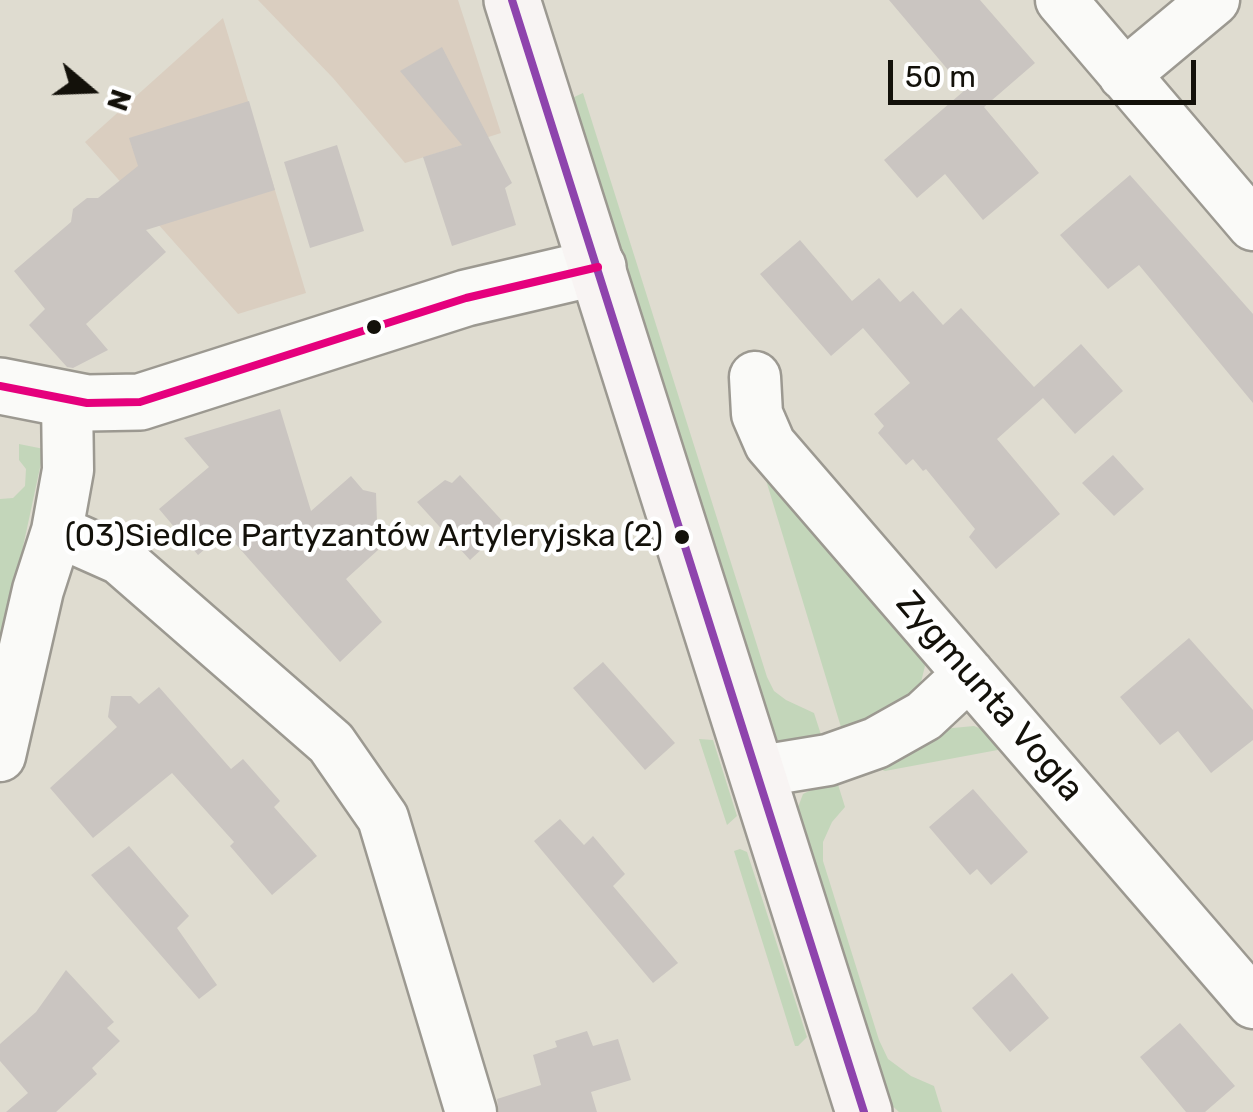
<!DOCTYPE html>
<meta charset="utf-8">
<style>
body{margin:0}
#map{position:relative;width:1253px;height:1112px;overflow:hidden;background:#dfdcd0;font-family:Rubik,sans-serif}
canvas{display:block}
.north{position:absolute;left:40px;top:40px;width:100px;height:100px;-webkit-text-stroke:8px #fff;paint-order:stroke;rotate:109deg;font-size:28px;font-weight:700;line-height:40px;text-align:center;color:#13110a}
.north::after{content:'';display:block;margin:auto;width:35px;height:45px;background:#13110a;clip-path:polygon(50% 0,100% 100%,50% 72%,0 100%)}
.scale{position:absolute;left:888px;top:60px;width:308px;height:45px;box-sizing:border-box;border:5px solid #13110a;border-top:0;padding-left:12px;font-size:30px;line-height:35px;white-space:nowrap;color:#13110a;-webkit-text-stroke:8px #fff;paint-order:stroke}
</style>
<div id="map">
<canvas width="1253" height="1112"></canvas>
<div class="north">N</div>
<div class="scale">50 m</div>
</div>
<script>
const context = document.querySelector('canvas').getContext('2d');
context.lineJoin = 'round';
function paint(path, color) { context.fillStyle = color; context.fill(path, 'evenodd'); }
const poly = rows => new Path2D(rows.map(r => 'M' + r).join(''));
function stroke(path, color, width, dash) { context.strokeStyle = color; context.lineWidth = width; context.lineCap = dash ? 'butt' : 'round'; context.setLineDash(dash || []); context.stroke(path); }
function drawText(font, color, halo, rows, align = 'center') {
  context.font = font + ' Rubik,sans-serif'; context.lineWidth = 9; context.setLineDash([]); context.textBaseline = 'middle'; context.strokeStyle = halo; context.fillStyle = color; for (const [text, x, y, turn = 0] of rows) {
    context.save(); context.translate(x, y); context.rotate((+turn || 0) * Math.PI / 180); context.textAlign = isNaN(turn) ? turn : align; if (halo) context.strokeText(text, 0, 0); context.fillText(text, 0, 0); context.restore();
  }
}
paint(poly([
 [258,0,458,0,501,133,405,163,333,78],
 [223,18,306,293,238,314,85,142]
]), '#dacec0');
paint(poly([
 [583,93,767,677,774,691,786,700,814,713,824,744,784,746,774,737,572,98],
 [19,444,44,449,0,654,0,499,13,498,25,486,26,469,19,460],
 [762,467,920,652,925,666,918,694,844,737],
 [974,726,984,730,1003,749,885,771,880,769,883,760,942,729],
 [699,739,713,740,737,816,727,825],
 [836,778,845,807,832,822,823,842,823,861,879,1040,888,1059,911,1076,934,1086,942,1112,899,1112,886,1100,797,810,803,794],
 [740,849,747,852,807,1037,798,1046,795,1046,734,851]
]), '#c3d6ba');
paint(poly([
 [889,0,980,0,1035,63,984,107,1039,173,983,220,945,174,917,198,884,160,965,90],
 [442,47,512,183,505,188,516,225,452,246,423,157,462,145,400,71],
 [249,101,275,190,146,230,166,252,86,324,108,350,73,368,67,367,29,325,45,309,14,271,71,222,73,209,87,198,98,198,138,166,129,138],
 [337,145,364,231,310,248,284,162],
 [1130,175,1253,314,1253,403,1139,265,1108,289,1060,235],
 [800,240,852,301,879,278,900,302,913,291,943,325,961,308,1034,387,1081,344,1123,391,1075,434,1043,398,997,439,1060,514,996,569,969,537,975,529,926,469,923,471,913,459,906,465,878,433,884,426,874,414,910,383,863,328,831,356,760,274],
 [280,409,311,511,351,476,363,490,376,493,378,550,346,579,382,622,340,662,225,532,198,555,159,509,209,467,184,438],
 [1113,455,1144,489,1114,516,1082,483],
 [460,475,507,526,470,560,417,502,445,480,452,483],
 [1189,638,1253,710,1253,740,1211,773,1178,731,1160,745,1120,697],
 [603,662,675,743,645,770,573,688],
 [159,687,231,769,243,759,280,801,274,807,317,856,272,895,230,846,234,842,172,773,93,838,50,788,117,727,108,717,111,696,131,696,139,704],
 [973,789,1028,852,991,885,977,869,970,875,929,827],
 [560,819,584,845,593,836,625,874,613,886,678,963,653,983,534,841],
 [129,846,189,916,177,928,217,985,199,999,91,875],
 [66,970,114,1022,107,1028,120,1041,92,1068,97,1074,56,1112,6,1112,28,1093,0,1061,0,1044,36,1012],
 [1012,973,1049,1018,1010,1052,972,1008],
 [1180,1023,1235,1086,1205,1112,1186,1112,1140,1057],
 [587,1031,593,1046,618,1039,631,1080,591,1092,597,1112,499,1112,497,1099,541,1085,533,1055,557,1047,555,1041]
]), '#cac5c1');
const minor = poly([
 [1061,0,1253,225],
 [1124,75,1214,0],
 [755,377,757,414,770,444,1253,1003],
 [57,531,120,559,331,743,383,818,471,1112],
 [0,756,38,590,57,531,68,470,67,399],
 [755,772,828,760,876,743,924,716,969,674]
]);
const tertiary = poly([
 [0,386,87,403,140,402,466,298,598,267]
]);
const secondary = poly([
 [512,0,864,1112]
]);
stroke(minor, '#9c9991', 55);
stroke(tertiary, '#9c9991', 60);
stroke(secondary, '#9c9991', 60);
stroke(minor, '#fafaf8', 50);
stroke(tertiary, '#fafaf8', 55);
stroke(secondary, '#f8f4f3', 55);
stroke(poly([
 [512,0,864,1112]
]), '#8e44ad', 8);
stroke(poly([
 [0,386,87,403,140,402,466,298,598,267]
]), '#e5007d', 8);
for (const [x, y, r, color] of [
 [374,327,9,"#13110a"],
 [682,537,9,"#13110a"]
]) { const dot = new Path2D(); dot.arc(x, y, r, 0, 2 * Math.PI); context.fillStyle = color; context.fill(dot); stroke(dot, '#fff', 4); }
drawText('32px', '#13110a', '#fff', [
 ["(03)Siedlce Partyzantów Artyleryjska (2)",663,537]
], 'right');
drawText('35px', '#13110a', '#fff', [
 ["Zygmunta Vogla",989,697,49]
]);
</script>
